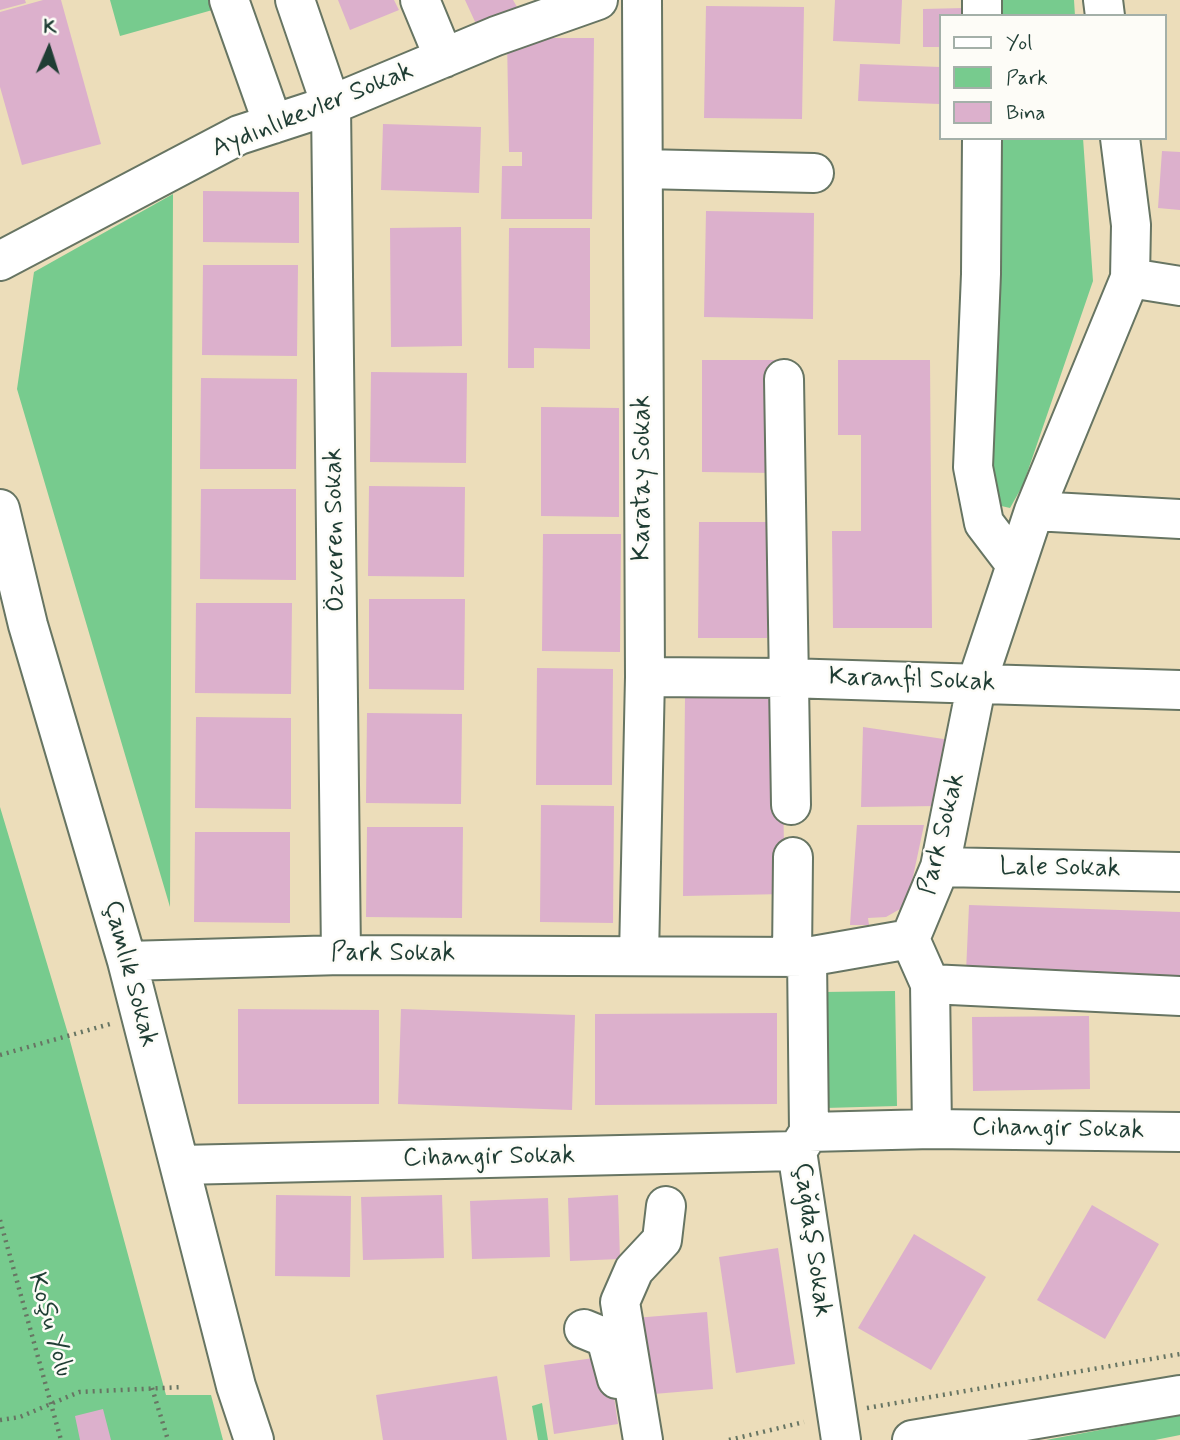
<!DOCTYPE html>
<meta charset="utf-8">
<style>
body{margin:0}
#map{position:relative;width:1180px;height:1440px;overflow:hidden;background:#ecddba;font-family:Mynerve,sans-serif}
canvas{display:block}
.legend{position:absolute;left:939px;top:14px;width:228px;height:126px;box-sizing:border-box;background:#fdfcf7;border:2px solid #a4b0a9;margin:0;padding:9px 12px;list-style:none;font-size:21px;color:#1f3d34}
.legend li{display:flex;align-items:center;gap:14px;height:35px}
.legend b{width:35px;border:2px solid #a4b0a9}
.north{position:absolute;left:14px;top:14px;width:70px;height:70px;-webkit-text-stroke:5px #fdfcf7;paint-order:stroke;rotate:3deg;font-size:19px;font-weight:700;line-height:28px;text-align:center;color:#1f3d34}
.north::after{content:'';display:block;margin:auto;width:24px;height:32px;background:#1f3d34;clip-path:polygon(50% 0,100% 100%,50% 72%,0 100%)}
</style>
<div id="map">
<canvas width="1180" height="1440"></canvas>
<ul class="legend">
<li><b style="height:9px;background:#fff"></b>Yol</li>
<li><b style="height:19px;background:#77cb8e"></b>Park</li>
<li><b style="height:19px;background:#dcb0cc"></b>Bina</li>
</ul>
<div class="north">K</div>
</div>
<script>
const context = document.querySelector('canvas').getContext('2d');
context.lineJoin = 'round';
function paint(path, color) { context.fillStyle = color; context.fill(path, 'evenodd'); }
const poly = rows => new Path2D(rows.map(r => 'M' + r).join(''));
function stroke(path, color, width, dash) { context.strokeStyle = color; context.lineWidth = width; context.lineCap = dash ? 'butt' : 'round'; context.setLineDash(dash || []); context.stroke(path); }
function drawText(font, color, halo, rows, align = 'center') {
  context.font = font + ' Mynerve,sans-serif'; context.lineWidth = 5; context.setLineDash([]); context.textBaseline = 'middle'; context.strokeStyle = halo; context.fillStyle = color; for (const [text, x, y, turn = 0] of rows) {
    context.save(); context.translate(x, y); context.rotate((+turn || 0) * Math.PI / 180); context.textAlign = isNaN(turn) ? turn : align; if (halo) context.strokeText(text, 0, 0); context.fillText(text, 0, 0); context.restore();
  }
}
paint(poly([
 [110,0,213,0,216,9,120,36],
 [1001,0,1074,0,1075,16,1000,16],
 [998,138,1083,138,1093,281,1023,485,1010,508,997,505,991,484],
 [173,194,170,907,17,389,34,272],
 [0,807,69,1037,166,1395,211,1395,223,1440,0,1440],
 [895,991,897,1106,825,1108,823,992],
 [542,1403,548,1440,538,1440,532,1406],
 [1180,1415,1180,1435,1155,1440,1046,1440]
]), '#77cb8e');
paint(poly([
 [0,0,25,0,26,3,0,10],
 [43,0,61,0,101,144,22,165,0,87,0,12],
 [338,0,394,0,399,10,350,30],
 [465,0,513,0,517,7,477,26],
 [835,0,902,0,900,44,833,41],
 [706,6,804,7,802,119,704,118],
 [964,8,964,16,940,16,940,47,923,47,923,9],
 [507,38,594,38,592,219,501,219,502,166,522,166,522,152,509,152],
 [860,64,940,67,940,104,858,101],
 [383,124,481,127,479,193,381,190],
 [1162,151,1180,152,1180,210,1158,208],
 [203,191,299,192,299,243,203,242],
 [706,211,814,213,813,319,704,317],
 [461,227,462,346,391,347,390,228],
 [509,228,590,228,590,349,534,348,534,368,508,368],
 [203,265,298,265,297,356,202,355],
 [702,360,775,360,774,473,702,472],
 [838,360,930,360,932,628,833,628,832,531,861,531,861,435,838,435],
 [371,372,467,373,466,463,370,462],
 [201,378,297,379,296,469,200,469],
 [541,407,619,408,619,517,541,516],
 [369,486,465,487,464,577,368,576],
 [201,489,296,489,296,580,200,579],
 [699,522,768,522,767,638,698,638],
 [543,534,621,534,620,652,542,651],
 [369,599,465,599,464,690,369,689],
 [196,603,292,603,291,694,195,693],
 [537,668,613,669,612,785,536,785],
 [685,697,781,698,785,894,683,896],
 [367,713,462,714,461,804,366,803],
 [196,717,291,718,291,809,195,808],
 [863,727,957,741,937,806,861,807],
 [541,805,614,806,613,923,540,922],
 [857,825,924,825,907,905,886,917,868,918,869,925,850,925],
 [367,827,463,827,462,918,366,917],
 [195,832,290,832,290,923,194,922],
 [969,905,1180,912,1180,984,966,972],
 [238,1009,379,1010,379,1104,238,1104],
 [401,1009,575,1015,572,1110,398,1104],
 [777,1013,777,1104,595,1105,595,1014],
 [1089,1016,1090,1089,973,1091,972,1017],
 [276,1195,351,1196,350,1277,275,1276],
 [442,1195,444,1258,363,1260,361,1197],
 [618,1195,620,1259,570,1261,568,1198],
 [548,1198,550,1257,472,1259,470,1201],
 [1092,1205,1159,1244,1105,1339,1037,1300],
 [914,1234,986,1277,931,1370,858,1328],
 [778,1248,795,1364,736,1373,719,1257],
 [707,1312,713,1389,642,1395,635,1318],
 [608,1356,618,1424,554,1434,544,1365],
 [497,1376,507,1440,383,1440,376,1395],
 [103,1409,111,1440,80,1440,75,1416]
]), '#dcb0cc');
const minor = poly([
 [229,0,273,124],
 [295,0,331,105,341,955],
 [420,0,444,58],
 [1103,0,1105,16],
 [982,16,982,0],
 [982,138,981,274,973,467,984,523,1016,565],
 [643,169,814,173],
 [0,261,239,135,331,105,496,36,598,0],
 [1130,278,1180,286],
 [784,379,791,805],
 [0,509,28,625,127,961,236,1386,254,1440],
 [1034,511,1180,519],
 [645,677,786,678,1180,690],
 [940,867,1180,872],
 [910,939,930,984,1180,996],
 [639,956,645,677,642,0],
 [807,957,809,1132,797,1151,841,1440],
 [792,958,793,857],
 [127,961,341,955,807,957,910,939,940,867,977,682,1034,511,1130,278,1131,225,1120,138],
 [930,984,932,1129],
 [809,1132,932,1129,1180,1132],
 [180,1165,797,1151],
 [584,1329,606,1338,617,1379],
 [643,1440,620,1302,634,1270,662,1240,666,1206]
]);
const major = poly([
 [912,1440,1180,1395]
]);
stroke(minor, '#677563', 42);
stroke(major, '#677563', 42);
stroke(poly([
 [0,1055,110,1024],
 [0,1220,61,1440],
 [152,1388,168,1440],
 [867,1408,1180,1354],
 [0,1420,20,1417,79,1392,183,1387],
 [729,1440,804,1422]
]), '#677563', 4.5, [2, 5]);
stroke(minor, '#fff', 38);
stroke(major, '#fff', 38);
drawText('26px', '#1f3d34', '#fdfcf7', [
 ["Aydınlıkevler Sokak",313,111,-22],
 ["Karatay Sokak",644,478,-90],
 ["Özveren Sokak",336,530,-91],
 ["Karanfil Sokak",912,681,2],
 ["Park Sokak",943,834,-76],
 ["Lale Sokak",1060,869,1],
 ["Park Sokak",393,955],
 ["Çamlık Sokak",129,974,75],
 ["Cihangir Sokak",1058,1130,1],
 ["Cihangir Sokak",489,1158,-1],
 ["Çağdaş Sokak",811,1240,82],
 ["Koşu Yolu",49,1325,74]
]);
</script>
